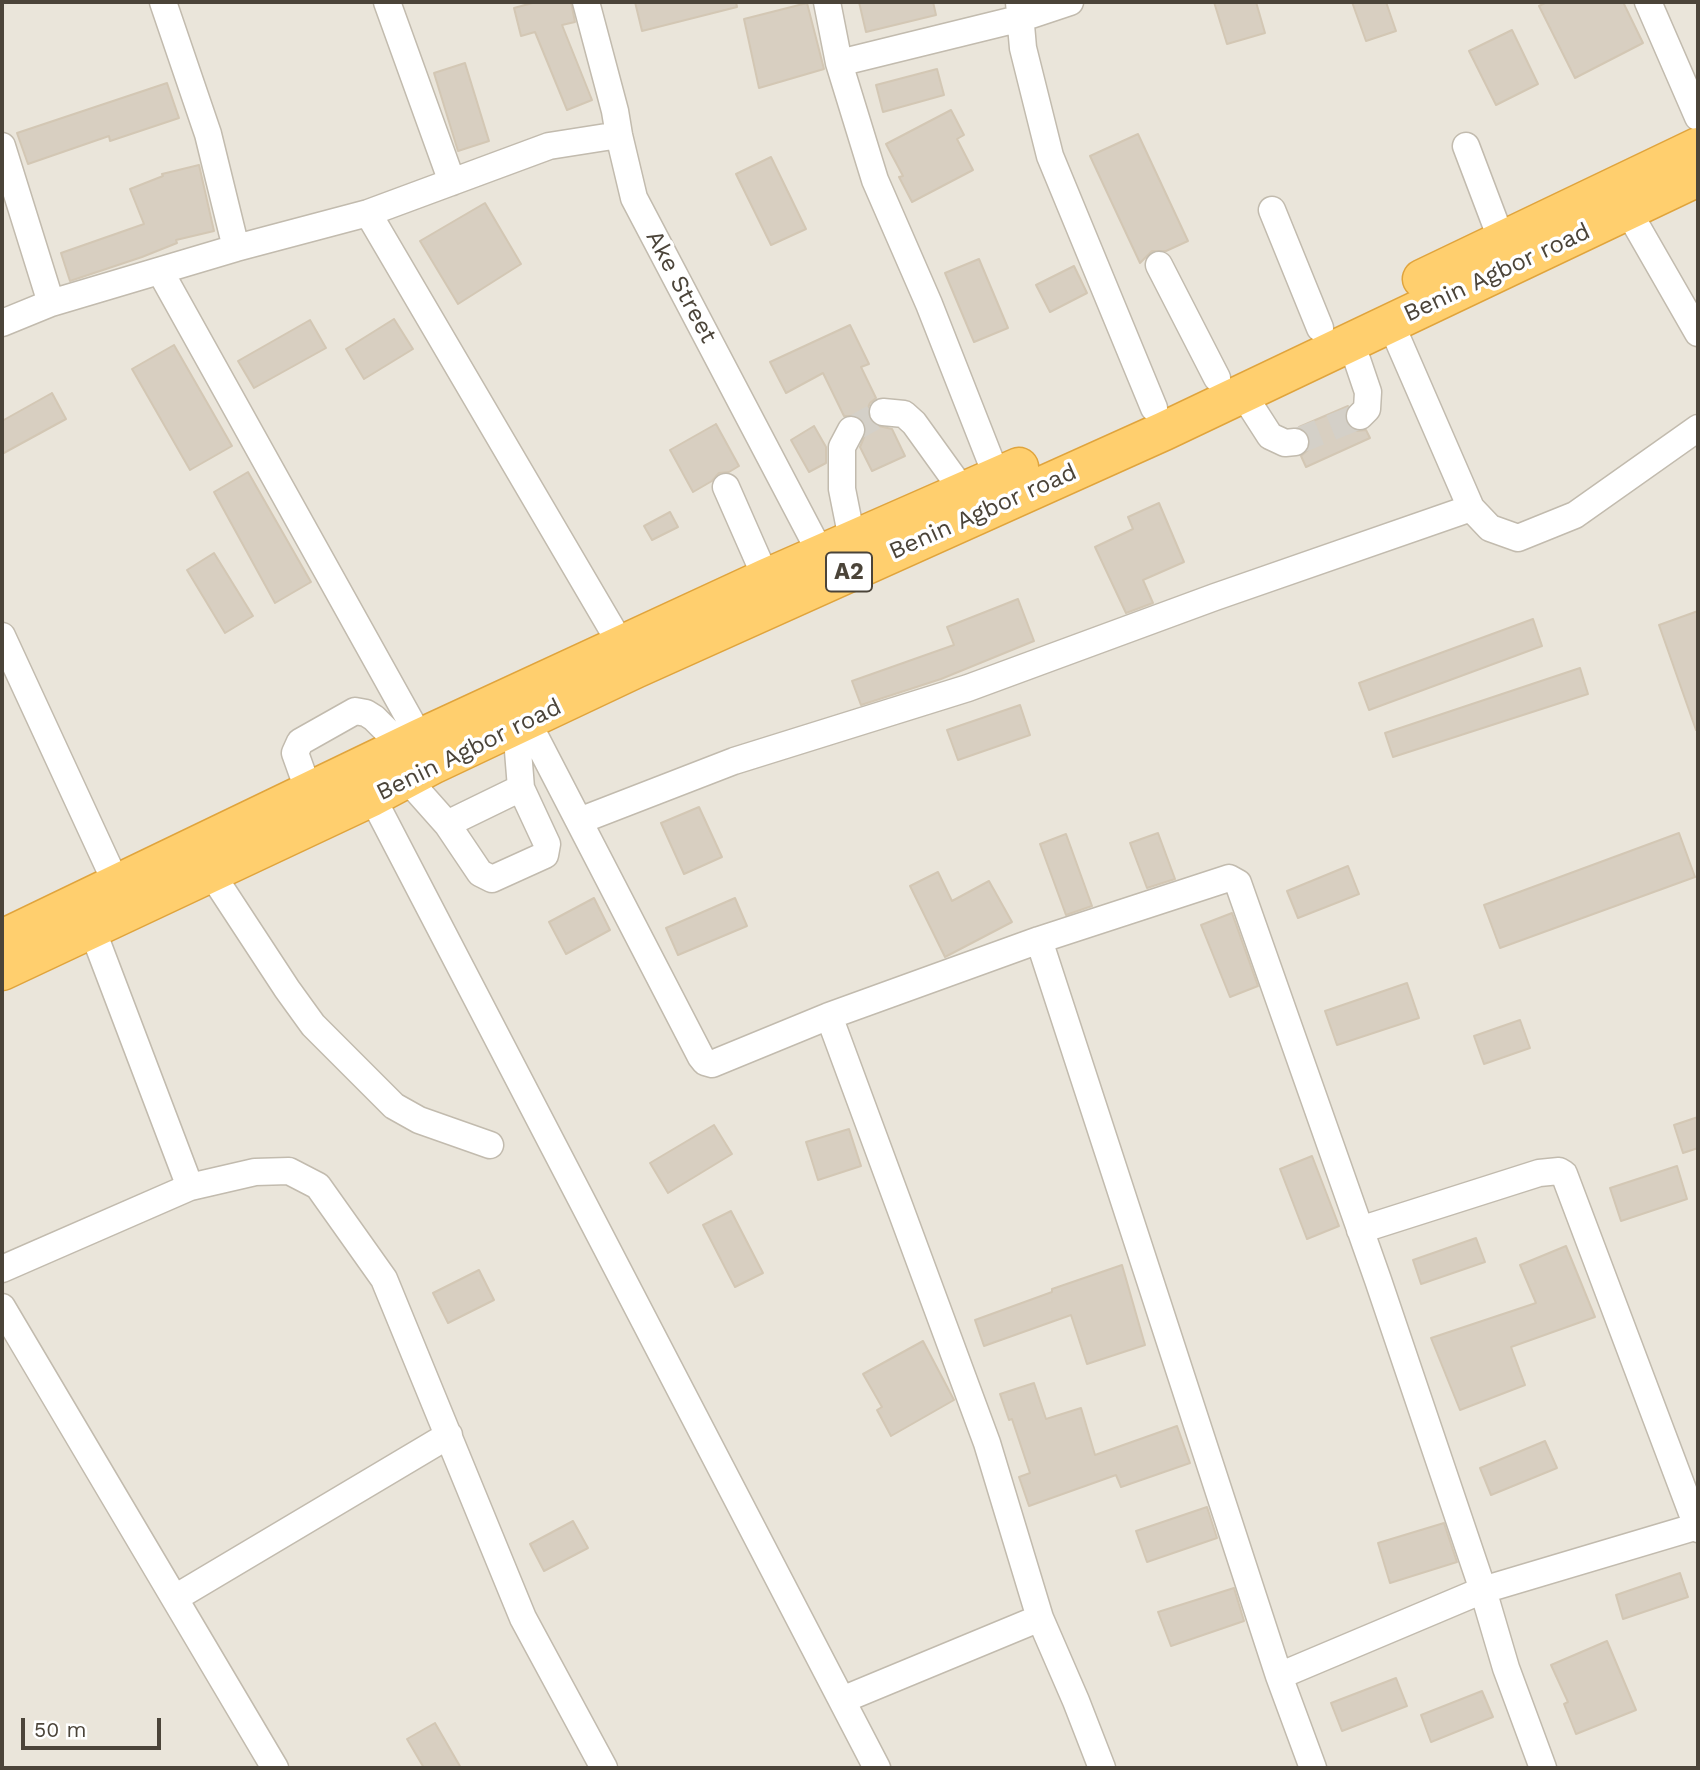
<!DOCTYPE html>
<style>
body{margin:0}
#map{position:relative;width:1700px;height:1770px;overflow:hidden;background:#f6f3ec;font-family:"Work Sans",sans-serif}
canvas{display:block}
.frame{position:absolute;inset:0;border:4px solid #4b4439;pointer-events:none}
.scale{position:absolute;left:21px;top:1718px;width:140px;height:32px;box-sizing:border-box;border:4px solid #4b4439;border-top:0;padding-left:9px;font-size:21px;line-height:24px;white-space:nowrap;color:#4b4439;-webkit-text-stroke:5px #fff;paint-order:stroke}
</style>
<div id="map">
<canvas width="1700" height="1770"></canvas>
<div class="frame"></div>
<div class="scale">50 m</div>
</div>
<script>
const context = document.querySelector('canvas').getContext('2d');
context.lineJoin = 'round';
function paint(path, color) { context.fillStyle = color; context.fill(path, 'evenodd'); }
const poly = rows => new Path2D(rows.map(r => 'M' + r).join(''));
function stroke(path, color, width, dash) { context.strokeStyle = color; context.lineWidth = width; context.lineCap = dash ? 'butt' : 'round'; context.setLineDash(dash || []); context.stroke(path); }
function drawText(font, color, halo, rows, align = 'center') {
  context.font = font + ' "Work Sans",sans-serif'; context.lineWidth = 7; context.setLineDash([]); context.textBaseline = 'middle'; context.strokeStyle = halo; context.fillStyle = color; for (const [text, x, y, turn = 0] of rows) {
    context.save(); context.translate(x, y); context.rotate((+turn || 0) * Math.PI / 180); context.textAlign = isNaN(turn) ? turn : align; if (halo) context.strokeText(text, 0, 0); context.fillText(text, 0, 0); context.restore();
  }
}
paint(poly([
 [2,2,1698,2,1698,1768,2,1768]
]), '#eae5da');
const building = poly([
 [536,2,571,2,575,22,562,25,592,100,567,110,535,32,521,36,514,8,536,2],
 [635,2,736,2,737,7,642,31,635,2],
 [859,2,933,2,936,15,866,32,859,2],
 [1214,2,1256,2,1265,33,1227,44,1214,2],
 [1352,2,1386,2,1396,31,1366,41,1352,2],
 [1547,2,1623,2,1643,43,1575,78,1539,6,1547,2],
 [807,3,824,69,759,88,744,19,807,3],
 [1512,30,1538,84,1496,105,1469,51,1512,30],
 [465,63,489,141,458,151,434,73,465,63],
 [937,69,944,95,883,112,876,85,937,69],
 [167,83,179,118,110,141,109,136,28,164,17,133,167,83],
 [951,110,964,135,957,139,973,170,912,202,899,177,903,176,886,144,951,110],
 [1138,134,1188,241,1166,251,1152,251,1140,263,1090,156,1138,134],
 [771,157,806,229,771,245,736,174,771,157],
 [199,165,214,231,176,240,177,243,142,257,70,281,61,253,144,224,130,189,163,176,162,174,199,165],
 [485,203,521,264,458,304,420,241,485,203],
 [979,259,1008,328,974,342,945,273,979,259],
 [1074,266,1087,293,1050,312,1036,285,1074,266],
 [394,319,413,349,364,379,346,349,394,319],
 [310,320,326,348,254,388,238,361,310,320],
 [850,325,869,364,861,367,876,398,870,403,867,410,868,418,874,425,892,429,905,456,872,471,860,447,867,430,865,422,858,416,844,416,823,373,786,393,770,362,850,325],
 [174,345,232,446,190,470,132,369,174,345],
 [52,393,66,419,2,454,2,421,52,393],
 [1348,406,1345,419,1348,427,1357,431,1366,430,1370,438,1306,467,1301,456,1309,449,1311,440,1307,432,1299,427,1348,406],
 [716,424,739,466,729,472,719,473,712,481,693,492,670,450,716,424],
 [814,426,826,447,826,463,809,472,791,440,814,426],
 [248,472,311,582,275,603,214,492,248,472],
 [1159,503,1184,562,1143,580,1153,603,1126,613,1095,547,1133,529,1128,517,1159,503],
 [670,512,678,527,652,540,644,526,670,512],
 [214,553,253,616,225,633,187,570,214,553],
 [1018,599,1034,641,941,679,861,705,852,681,954,645,947,627,1018,599],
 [1698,611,1698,729,1696,730,1659,625,1698,611],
 [1533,619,1542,646,1369,710,1359,683,1533,619],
 [1580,668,1588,694,1393,757,1385,733,1580,668],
 [1020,705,1030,735,958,760,947,730,1020,705],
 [699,807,722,857,684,874,661,823,699,807],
 [1158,833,1175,879,1147,888,1130,843,1158,833],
 [1679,833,1695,877,1500,948,1484,905,1679,833],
 [1066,834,1092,906,1066,915,1040,844,1066,834],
 [1348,866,1359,894,1298,918,1287,891,1348,866],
 [938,872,952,901,989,881,1012,922,945,957,910,886,938,872],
 [594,898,610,930,566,954,549,922,594,898],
 [735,898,747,926,678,955,666,928,735,898],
 [1232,913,1258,986,1230,997,1201,925,1232,913],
 [1407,983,1419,1018,1337,1045,1325,1011,1407,983],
 [1520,1020,1530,1048,1484,1064,1474,1036,1520,1020],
 [1698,1117,1698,1148,1683,1153,1674,1125,1698,1117],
 [714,1125,732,1154,668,1193,650,1163,714,1125],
 [849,1129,861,1166,818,1180,806,1142,849,1129],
 [1312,1156,1339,1226,1307,1239,1280,1169,1312,1156],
 [1677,1166,1687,1199,1621,1221,1610,1188,1677,1166],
 [731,1211,763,1273,735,1287,703,1225,731,1211],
 [1476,1238,1485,1262,1421,1284,1413,1260,1476,1238],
 [1566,1246,1595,1317,1511,1347,1525,1385,1460,1410,1431,1338,1536,1303,1520,1265,1566,1246],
 [1122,1265,1145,1345,1087,1364,1071,1315,984,1346,975,1320,1052,1292,1052,1289,1122,1265],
 [479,1270,494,1300,448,1323,433,1293,479,1270],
 [923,1341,954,1400,891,1436,877,1410,882,1407,863,1374,923,1341],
 [1034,1383,1046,1419,1081,1408,1095,1455,1177,1426,1190,1463,1121,1487,1116,1475,1029,1506,1019,1477,1030,1473,1012,1419,1009,1420,1000,1394,1034,1383],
 [1545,1441,1557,1468,1491,1495,1480,1468,1545,1441],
 [1207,1507,1217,1538,1147,1562,1136,1531,1207,1507],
 [573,1521,588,1548,544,1571,530,1544,573,1521],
 [1444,1523,1457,1562,1390,1583,1378,1543,1444,1523],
 [1680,1573,1688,1597,1623,1619,1616,1595,1680,1573],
 [1234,1588,1244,1621,1171,1646,1158,1612,1234,1588],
 [1607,1641,1636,1710,1576,1734,1564,1704,1568,1702,1551,1665,1607,1641],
 [1396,1678,1407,1706,1342,1731,1331,1703,1396,1678],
 [1482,1691,1493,1717,1431,1742,1421,1715,1482,1691],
 [435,1723,461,1768,424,1768,407,1739,435,1723]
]);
paint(building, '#d8cfc1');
stroke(building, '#d3c7b4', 2);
stroke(poly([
 [851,430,883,412],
 [1295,442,1360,416]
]), '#d4d0c8', 26, [26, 13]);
const minor = poly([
 [163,2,208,134,236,248],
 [387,2,452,182],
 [586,2,615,111,619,135,634,198,821,554],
 [827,2,839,63,875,180,929,304,997,477],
 [1019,2,1023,48,1050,156,1154,408],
 [1648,2,1698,117],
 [839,63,1022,18,1070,2],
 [2,146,51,303],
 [1466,146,1502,241],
 [1272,210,1320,328],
 [1628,211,1698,333],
 [368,213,622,646],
 [1159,265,1217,378],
 [160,271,420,738],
 [2,323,51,303,236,248,368,213,549,146,619,135],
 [1391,324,1471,508,1490,528,1518,538,1575,515,1698,428],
 [1351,342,1368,392,1367,409,1360,416],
 [1243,394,1270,436,1285,443,1295,442],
 [883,412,904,414,914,423,963,491],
 [851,430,842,447,842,489,852,539],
 [726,487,766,578],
 [2,636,117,885],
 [527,721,701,1057,705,1062,712,1064,829,1016,1039,940,1229,878,1238,883,1378,1280,1483,1590,1506,1668,1543,1768],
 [407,779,447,824,521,788,516,726],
 [309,792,295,753,300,742,355,711,366,713,374,718,403,747],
 [372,797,877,1768],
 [579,821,734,761,968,688,1215,597,1471,508],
 [447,824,480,873,492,879,545,855,547,844,521,788],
 [211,873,287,989,313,1025,394,1106,419,1120,490,1145],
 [92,929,190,1187],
 [1039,940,1279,1676,1313,1768],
 [829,1016,987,1443,1040,1618,1076,1701,1102,1768],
 [1360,1230,1539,1173,1559,1171,1564,1174,1698,1529],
 [2,1269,190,1187,255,1172,289,1171,318,1186,384,1279,523,1618,604,1768],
 [2,1307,275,1768],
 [175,1598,449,1435],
 [1279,1676,1483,1590,1698,1526],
 [842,1700,1040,1618]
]);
const highway = poly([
 [1422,279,1698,147],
 [2,939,420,738,766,578,1019,467],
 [2,971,372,797,434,764,635,669,1164,431,1698,177]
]);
stroke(minor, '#c2bbae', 29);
stroke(highway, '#e0a43c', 41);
stroke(minor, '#fff', 26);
stroke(highway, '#ffcf6e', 38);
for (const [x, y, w] of [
 [849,572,46]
]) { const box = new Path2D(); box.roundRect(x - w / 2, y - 19.5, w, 39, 5); context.fillStyle = '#fff'; context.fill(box); stroke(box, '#4b4439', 2); }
drawText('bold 23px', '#4b4439', null, [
 ["A2",849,572]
]);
drawText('24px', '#4b4439', '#fff', [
 ["Benin Agbor road",1497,273,-25],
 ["Ake Street",681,287,62],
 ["Benin Agbor road",983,512,-24],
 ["Benin Agbor road",469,750,-26]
]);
</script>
